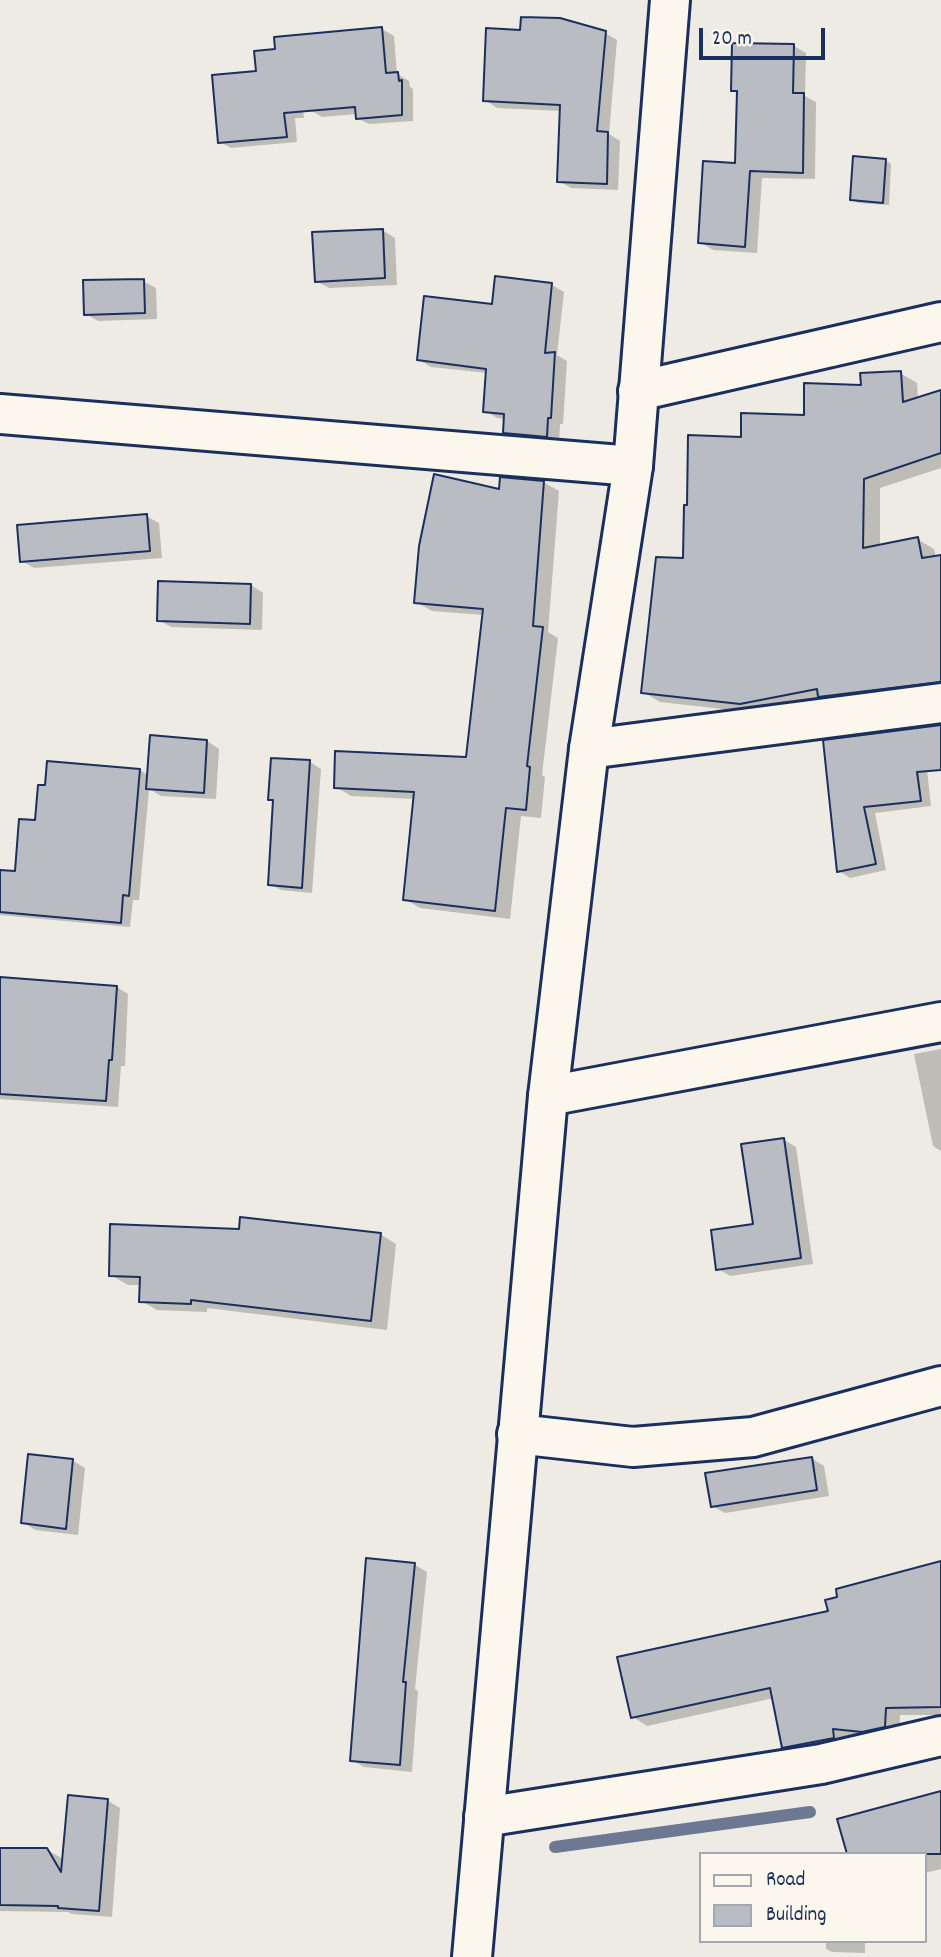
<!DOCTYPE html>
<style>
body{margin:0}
#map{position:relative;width:941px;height:1957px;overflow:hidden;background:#eeebe4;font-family:Dekko,sans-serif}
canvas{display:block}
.legend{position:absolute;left:699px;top:1852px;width:228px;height:91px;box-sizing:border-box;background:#fbf7ec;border:2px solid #a1a7b3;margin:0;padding:9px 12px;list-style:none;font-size:21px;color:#1b2f5e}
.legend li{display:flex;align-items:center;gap:14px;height:35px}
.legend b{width:35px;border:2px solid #a1a7b3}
.scale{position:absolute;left:699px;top:28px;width:126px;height:32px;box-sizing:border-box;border:4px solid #1b2f5e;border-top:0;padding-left:9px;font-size:21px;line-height:24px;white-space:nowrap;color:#1b2f5e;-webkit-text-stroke:5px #fbf7ec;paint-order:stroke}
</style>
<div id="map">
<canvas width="941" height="1957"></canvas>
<ul class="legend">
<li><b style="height:9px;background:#fbf7ec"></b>Road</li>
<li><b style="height:19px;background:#b9bcc3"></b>Building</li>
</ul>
<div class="scale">20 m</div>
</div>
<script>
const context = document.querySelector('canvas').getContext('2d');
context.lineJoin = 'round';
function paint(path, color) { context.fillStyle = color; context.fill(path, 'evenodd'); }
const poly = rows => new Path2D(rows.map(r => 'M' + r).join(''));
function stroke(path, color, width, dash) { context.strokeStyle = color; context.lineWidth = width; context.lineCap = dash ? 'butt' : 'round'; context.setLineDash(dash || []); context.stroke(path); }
paint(poly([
 [382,29,394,36,397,74,409,81,410,87,413,89,413,121,369,124,357,118,357,114,322,117,310,110],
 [605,33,617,40,609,134,620,141,618,190,571,188,559,181,562,111,497,108,485,100],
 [794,46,806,53,805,96,816,102,815,179,762,178,757,253,713,250,700,242,737,165,739,93,733,90],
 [296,56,304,118,295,118,297,142,231,148,220,142,258,73],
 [885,160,891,164,889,205,858,203,852,199],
 [382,230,395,238,397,285,329,288,316,281],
 [143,281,156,288,157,319,98,321,86,314],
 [552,285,564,292,557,355,567,361,563,424,560,424,559,443,517,439,505,432,506,419,497,418,485,411,488,373,431,367,419,360,494,306],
 [900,373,917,383,918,399,941,391,941,468,880,488,880,547,917,539,934,549,936,557,941,556,941,677,906,684,907,697,758,713,660,702,643,692,685,559,689,507,743,439,806,416,862,387],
 [543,482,559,491,548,632,558,638,542,775,545,777,541,818,521,816,510,919,420,908,405,899,415,799,351,796,336,787,467,759,484,615,432,611,416,602,501,491],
 [146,516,159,523,162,558,34,568,22,561],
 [251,585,263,593,262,630,171,627,159,620],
 [207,741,219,749,216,799,161,796,149,789,139,900,133,900,130,927,0,915,0,871,17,873,37,822,140,770,149,776],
 [825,742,926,761,931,806,875,813,886,870,850,878,839,871],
 [273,760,310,762,321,769,312,893,281,890,270,884,275,801,270,799],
 [0,978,115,986,128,994,125,1066,121,1066,118,1107,0,1099],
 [941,1049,941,1151,933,1146,914,1054],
 [784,1140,796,1147,813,1264,730,1276,718,1269,755,1226],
 [380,1234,396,1244,387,1330,207,1308,207,1312,157,1310,141,1301,141,1285,128,1285,111,1275],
 [811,1458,824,1466,829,1496,725,1513,712,1506],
 [73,1461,85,1468,78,1535,35,1530,23,1522],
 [941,1563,941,1715,900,1715,899,1734,877,1739,846,1736,848,1746,798,1755,783,1747,774,1698,647,1726,633,1717],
 [415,1565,427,1572,415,1689,418,1691,412,1772,364,1767,352,1760],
 [941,1793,941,1869,925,1873,925,1854],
 [69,1797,108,1801,120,1808,112,1917,72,1914,68,1912,0,1911,0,1849,47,1850,60,1857,64,1864],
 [826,1941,865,1941,865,1953,832,1952,826,1949]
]), '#0003');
stroke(poly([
 [555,1847,810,1812]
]), '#6d7892', 12);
const building = poly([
 [521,17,560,18,606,31,597,131,608,132,607,184,557,182,560,105,483,101,486,28,520,30,521,17],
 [382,27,386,73,398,72,399,81,402,80,402,115,356,119,355,107,284,113,287,137,218,143,212,75,256,71,254,51,275,49,274,37,382,27],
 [732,43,794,44,793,93,804,93,803,173,750,171,745,247,698,243,703,161,735,163,737,91,731,91,732,43],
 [853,156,886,159,883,203,850,200,853,156],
 [383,229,385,278,315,282,312,232,383,229],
 [495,276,552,283,545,353,555,352,551,418,548,418,547,437,503,433,504,414,483,412,486,369,417,360,424,296,492,304,495,276],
 [144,279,145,313,84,315,83,280,144,279],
 [901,371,903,402,941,390,941,453,864,479,863,548,918,537,922,558,941,555,941,682,818,697,817,689,740,704,641,693,656,557,683,558,684,505,687,505,688,435,741,437,741,413,804,415,804,383,861,385,860,373,901,371],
 [434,474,499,489,500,477,544,481,533,626,543,627,527,766,530,767,526,810,506,808,495,911,403,900,414,792,334,788,335,751,466,757,483,609,414,603,419,546,434,474],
 [147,514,150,551,20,562,17,525,147,514],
 [158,581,251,584,250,624,157,621,158,581],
 [941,725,941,770,917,772,921,801,864,807,876,864,837,872,823,740,941,725],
 [150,735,207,740,204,793,146,789,150,735],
 [271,758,310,760,302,888,268,885,273,800,268,800,271,758],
 [47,761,140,769,129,896,123,895,121,923,0,912,0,870,15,871,19,819,35,820,38,785,45,785,47,761],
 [0,977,117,986,112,1060,109,1060,106,1101,0,1094,0,977],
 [784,1138,801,1258,716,1270,711,1230,753,1224,741,1144,784,1138],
 [240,1217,381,1233,371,1321,191,1300,191,1304,139,1302,140,1277,109,1276,110,1224,239,1229,240,1217],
 [28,1454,73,1459,66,1529,21,1523,28,1454],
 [812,1457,817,1490,711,1507,705,1473,812,1457],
 [366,1558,415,1563,403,1682,406,1682,400,1765,350,1761,366,1558],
 [941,1561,941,1707,886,1708,885,1727,862,1732,833,1729,834,1738,782,1748,770,1688,631,1718,617,1657,828,1611,825,1600,837,1597,836,1589,941,1561],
 [941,1791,941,1854,847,1854,837,1819,941,1791],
 [68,1795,108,1799,99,1911,58,1908,58,1906,0,1905,0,1848,47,1848,61,1872,68,1795]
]);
paint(building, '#b9bcc3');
stroke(building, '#1b2f5e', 2);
const minor = poly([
 [638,391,941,322],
 [0,414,633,466],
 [589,749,941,703],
 [548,1096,941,1022],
 [517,1434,633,1447,753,1437,941,1386],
 [484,1817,821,1764,941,1736]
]);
const primary = poly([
 [472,1957,548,1096,589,749,633,466,670,0]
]);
stroke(minor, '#1b2f5e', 44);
stroke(primary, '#1b2f5e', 44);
stroke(minor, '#fbf7ec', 38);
stroke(primary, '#fbf7ec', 38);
</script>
